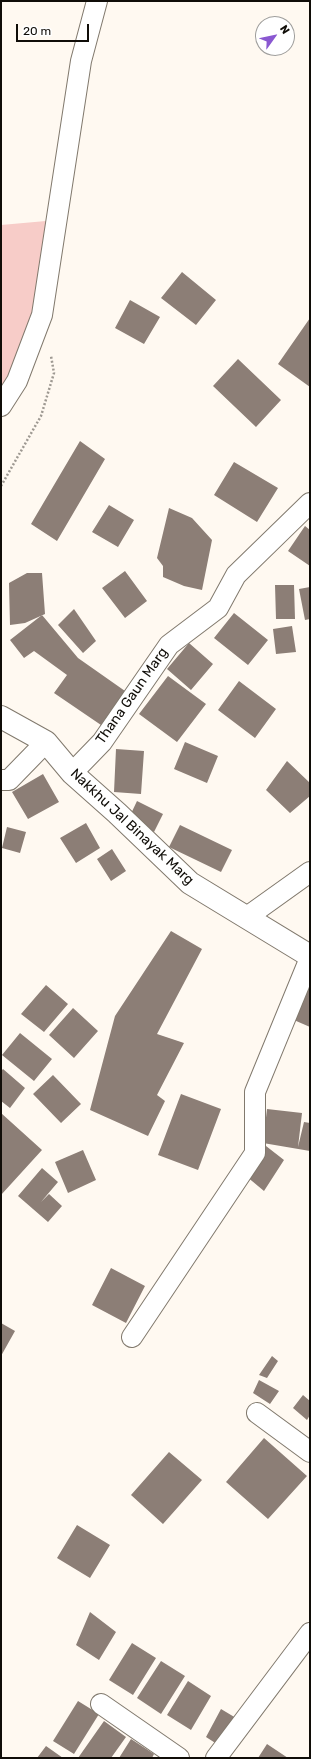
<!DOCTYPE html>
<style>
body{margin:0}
#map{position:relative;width:311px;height:1759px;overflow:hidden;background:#fff9f1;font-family:Rubik,sans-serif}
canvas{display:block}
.frame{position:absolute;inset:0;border:2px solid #100d08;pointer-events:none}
.north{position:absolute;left:255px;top:16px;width:40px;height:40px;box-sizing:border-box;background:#fff;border:1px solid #9f9e9c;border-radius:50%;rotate:57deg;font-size:11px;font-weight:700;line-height:16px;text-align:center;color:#100d08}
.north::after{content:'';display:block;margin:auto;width:14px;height:18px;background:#8a58d1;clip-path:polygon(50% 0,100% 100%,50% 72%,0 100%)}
.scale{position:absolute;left:16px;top:24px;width:73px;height:18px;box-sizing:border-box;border:2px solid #100d08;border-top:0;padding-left:5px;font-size:12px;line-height:14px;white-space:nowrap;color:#100d08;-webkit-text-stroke:3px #fff;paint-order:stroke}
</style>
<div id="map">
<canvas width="311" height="1759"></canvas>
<div class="frame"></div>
<div class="north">N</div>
<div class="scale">20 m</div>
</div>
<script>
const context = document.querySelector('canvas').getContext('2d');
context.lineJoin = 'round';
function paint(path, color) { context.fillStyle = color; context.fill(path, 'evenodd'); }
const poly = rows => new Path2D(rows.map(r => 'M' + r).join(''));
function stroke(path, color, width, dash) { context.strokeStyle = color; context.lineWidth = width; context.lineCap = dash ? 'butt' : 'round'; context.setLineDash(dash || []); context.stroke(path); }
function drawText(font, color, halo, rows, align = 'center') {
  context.font = font + ' Rubik,sans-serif'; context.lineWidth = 3; context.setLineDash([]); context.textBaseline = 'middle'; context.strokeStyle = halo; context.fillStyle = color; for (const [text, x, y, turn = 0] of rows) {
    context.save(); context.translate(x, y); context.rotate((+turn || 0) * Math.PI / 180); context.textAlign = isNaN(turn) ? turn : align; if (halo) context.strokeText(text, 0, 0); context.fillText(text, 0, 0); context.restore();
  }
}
paint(poly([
 [57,220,24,388,1,412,1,225]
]), '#f7ccc8');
paint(poly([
 [182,272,216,300,196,325,161,298],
 [130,300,160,317,144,344,115,328],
 [310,318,310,387,278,364],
 [238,359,281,400,256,427,213,386],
 [80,441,105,459,57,541,31,524],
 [234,462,278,488,257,522,214,495],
 [109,505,134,520,118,547,92,532],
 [169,508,192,518,212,540,202,590,184,586,163,577,163,566,157,558],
 [305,526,310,530,310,566,288,551],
 [125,571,147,601,125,618,102,588],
 [27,573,42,573,45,614,25,623,10,625,9,583],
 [275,585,294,585,295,619,276,619],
 [310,587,310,619,305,620,299,589],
 [74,609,96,641,83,653,58,625],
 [234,613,268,640,248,665,214,638],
 [42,615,78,658,125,691,101,725,54,693,67,675,34,651,24,658,10,640],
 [292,626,296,652,276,654,273,629],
 [189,643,213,664,191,690,167,669],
 [168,676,206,704,177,742,139,714],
 [239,681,276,709,255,738,218,710],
 [185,742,218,756,207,783,174,769],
 [116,749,144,751,141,794,114,792],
 [287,761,310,783,310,796,290,813,266,790],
 [43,774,59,802,28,819,12,792],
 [137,801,163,814,154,832,128,820],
 [86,823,100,848,76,863,60,838],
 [180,825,232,850,221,872,169,847],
 [7,827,26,832,20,853,2,848],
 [112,849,126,871,111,881,97,859],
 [171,931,202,949,157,1034,184,1043,157,1095,165,1101,148,1136,90,1110,115,1016],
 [46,985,68,1004,44,1032,21,1014],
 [300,985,310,989,310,1027,287,1017],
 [73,1008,98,1031,74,1058,49,1035],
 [20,1033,52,1059,34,1081,2,1055],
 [3,1069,25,1088,10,1108,1,1101,1,1071],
 [53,1075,81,1104,61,1123,33,1094],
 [181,1094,221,1109,198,1170,158,1155],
 [267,1109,302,1113,298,1147,304,1122,310,1123,310,1151,263,1143],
 [1,1113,42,1150,1,1195],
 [266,1146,284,1160,264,1191,246,1176],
 [83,1150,96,1180,68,1193,55,1162],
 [42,1168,58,1182,41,1202,49,1194,62,1206,48,1222,18,1196],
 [111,1268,145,1286,126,1323,92,1305],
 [1,1323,15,1331,1,1356],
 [272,1356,278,1361,267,1378,259,1375],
 [259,1380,279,1391,270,1404,253,1393],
 [303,1395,310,1401,310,1415,307,1420,293,1408],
 [264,1438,307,1476,268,1519,226,1482],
 [169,1452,202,1480,163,1524,131,1495],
 [77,1525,110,1545,90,1578,57,1558],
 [90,1612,116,1632,99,1660,76,1645],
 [132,1643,156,1658,133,1695,109,1680],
 [161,1661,185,1676,161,1714,137,1698],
 [188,1681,211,1696,191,1730,167,1715],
 [78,1701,99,1714,74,1754,53,1741],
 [221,1709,236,1718,220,1746,206,1737],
 [104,1721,126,1737,111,1758,78,1758],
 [131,1739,154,1754,152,1758,119,1758],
 [267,1744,288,1758,258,1758],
 [46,1746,63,1758,37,1758]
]), '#8c7e76');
const minor = poly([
 [1,406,17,381,42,315,81,61,97,1],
 [72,773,102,742,169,645,218,608,236,575,310,503],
 [1,780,9,780,46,742],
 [247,917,310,872],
 [132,1337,255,1153,255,1092,310,958],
 [257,1413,310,1452],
 [101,1704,179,1758],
 [216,1758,310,1633]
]);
const tertiary = poly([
 [1,717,46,742,72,773,117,813,190,883,310,956]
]);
stroke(minor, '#81796d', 22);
stroke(tertiary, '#81796d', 24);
stroke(poly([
 [1,486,41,416,54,373,51,356]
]), '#9e9992', 2.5, [2, 2]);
stroke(minor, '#fff', 20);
stroke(tertiary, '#fff', 22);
drawText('14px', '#100d08', '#fff', [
 ["Thana Gaun Marg",132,696,-55],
 ["Nakkhu Jal Binayak Marg",132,827,43]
]);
</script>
